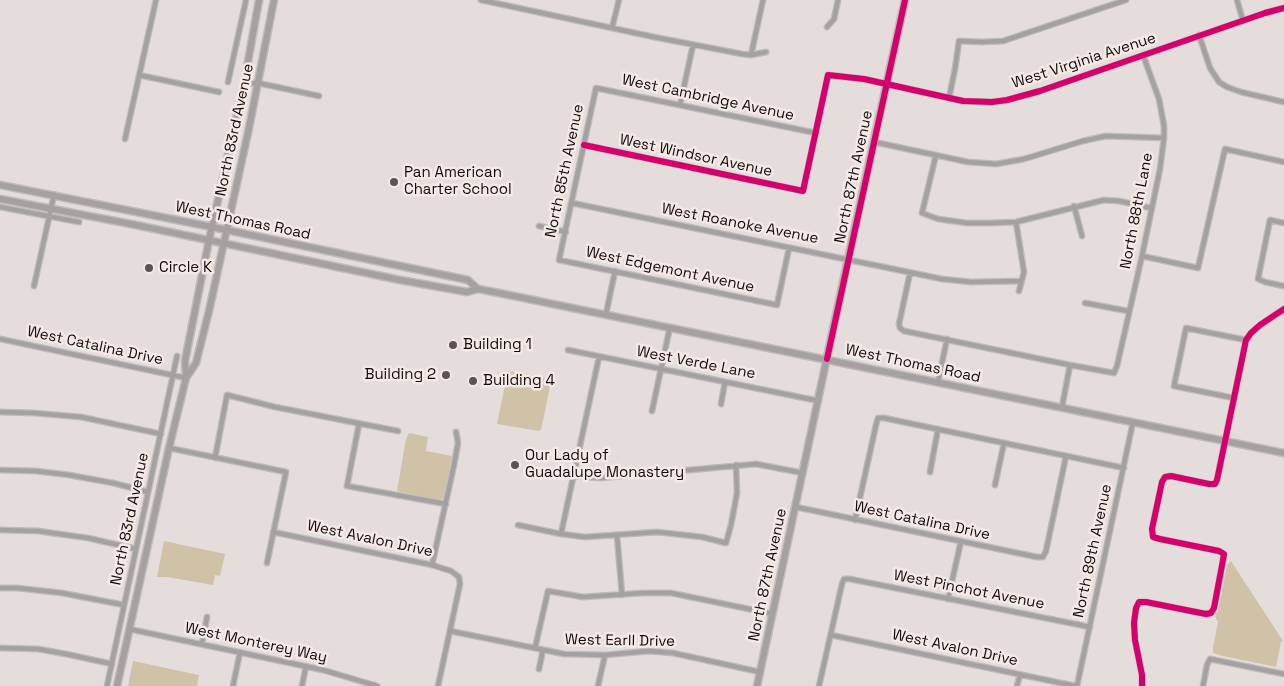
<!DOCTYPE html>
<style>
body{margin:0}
canvas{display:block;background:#e4dddc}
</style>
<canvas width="1284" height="686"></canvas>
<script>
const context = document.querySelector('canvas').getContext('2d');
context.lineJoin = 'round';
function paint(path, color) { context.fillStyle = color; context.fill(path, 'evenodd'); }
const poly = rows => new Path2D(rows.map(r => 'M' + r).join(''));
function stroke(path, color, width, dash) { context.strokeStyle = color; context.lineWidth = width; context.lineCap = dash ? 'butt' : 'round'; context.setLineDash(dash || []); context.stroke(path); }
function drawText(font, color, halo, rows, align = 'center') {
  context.font = font + ' "Space Grotesk",sans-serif'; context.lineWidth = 5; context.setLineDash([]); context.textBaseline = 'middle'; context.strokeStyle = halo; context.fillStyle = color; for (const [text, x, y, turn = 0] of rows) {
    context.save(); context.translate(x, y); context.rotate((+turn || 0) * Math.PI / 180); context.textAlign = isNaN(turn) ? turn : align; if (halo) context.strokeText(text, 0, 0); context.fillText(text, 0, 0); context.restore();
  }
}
paint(poly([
 [508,371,549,379,551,381,543,421,541,429,539,431,497,424],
 [409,433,428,437,426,451,452,456,444,496,442,499,438,500,397,491,406,439],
 [164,541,225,554,220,576,215,575,213,585,167,577,157,577],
 [1231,561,1283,641,1281,642,1276,667,1223,656,1213,653,1213,647,1218,622,1215,617,1218,611,1227,565],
 [133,661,199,675,197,686,128,686]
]), '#d0c2a7');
const street = poly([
 [481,0,654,37,742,54,751,55,766,52],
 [1237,0,1243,21],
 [827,27,834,19,838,0],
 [612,28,619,0],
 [1199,35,1210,68,1219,82,1227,87,1241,92,1284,102],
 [751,55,763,0],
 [139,75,219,92],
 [228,82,246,0],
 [244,84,258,83,319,96],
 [949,98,955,69,959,41,982,42,1003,41,1126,0],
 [680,105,693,45],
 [125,139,156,0],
 [874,142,968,162,996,164,1024,159,1083,141,1106,136,1164,138],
 [584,145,803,191,828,75,864,79,963,101,992,102,1007,100,1040,91,1265,13,1284,8],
 [936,155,922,213,938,219,967,223,991,223,1016,222,1104,200,1119,201,1151,208],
 [572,203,942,279,971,282,1021,281],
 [1074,206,1082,236],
 [0,207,79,222],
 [1016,222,1024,272,1019,291],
 [1284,223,1270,220,1258,279,1265,282,1284,286],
 [539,226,566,232],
 [789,248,777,305,559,260,596,88,816,133],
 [1142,256,1198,268,1225,149,1284,162],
 [910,273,899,324,900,328,904,331,1070,365,1114,373,1117,366,1142,256,1160,169,1164,138,1164,126,1159,99,1143,55],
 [34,286,54,195],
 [1085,303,1128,311],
 [606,314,615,271],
 [0,339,186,378],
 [568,350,819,401],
 [938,382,947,339],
 [1234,398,1174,386,1186,328,1246,340],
 [721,404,725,382],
 [1062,407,1070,365],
 [652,411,670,327],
 [0,412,34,413,81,417,161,434],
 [359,424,347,486,446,504],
 [169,448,286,472,267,563],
 [215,458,227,395,275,407,398,431],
 [0,470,36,471,69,475,113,483,148,492],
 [930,472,938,429],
 [573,476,600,478,756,464,803,473],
 [995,485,1004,443],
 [796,507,1037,557,1043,557,1046,551,1066,456],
 [855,520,876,425,878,418,884,418,1124,468],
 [518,525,561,534,585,537,657,532,702,537,726,543,731,525,737,493,736,465],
 [0,530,38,531,88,538,136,549],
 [273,532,432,565,451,571,459,577,460,584,438,686],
 [561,534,599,357],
 [617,535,622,595],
 [432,565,454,465,458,443,456,432],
 [0,588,17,588,62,593,124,605],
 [948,599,961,541],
 [129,629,323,670,377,686],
 [450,631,564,654,605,655,649,651,673,653,760,672],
 [831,635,1075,686],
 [202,644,207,617],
 [0,648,38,649,66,654,112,664],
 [535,648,548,591,583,597,643,593,671,593,773,614],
 [539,669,543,650],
 [107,686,177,356],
 [233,686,240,652],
 [302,686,306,666],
 [598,686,605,655],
 [819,686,842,584,844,579,850,579,1090,627],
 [1017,686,1020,675],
 [1077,686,1133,422],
 [1142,686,1142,675,1135,640,1134,623,1136,608,1139,602,1146,602,1206,614,1211,613,1214,608,1223,560,1224,554,1219,551,1160,539,1153,537,1152,529,1162,482,1165,477,1171,476,1209,484,1215,484,1217,480,1246,340,1251,333,1260,325,1284,309],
 [1203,686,1207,665,1210,659,1284,674]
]);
const secondary = poly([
 [0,185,212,227,468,280,478,289,499,293,1284,453],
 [0,199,136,225,400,280,467,292,478,289],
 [186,378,196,363,209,311,249,128,274,0],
 [117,686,169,448,186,378,185,361,209,240,244,84,259,0],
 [757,686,848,259,905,0]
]);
stroke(street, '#c1bcbb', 7);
stroke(secondary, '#c1bcbb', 9);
stroke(street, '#a4a2a0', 4.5);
stroke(secondary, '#a4a1a0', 6);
stroke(poly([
 [584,145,803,191,828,75,864,79,963,101,992,102,1007,100,1040,91,1265,13,1284,8],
 [827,359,905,0],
 [1142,686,1142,675,1135,640,1134,623,1136,608,1139,602,1146,602,1206,614,1211,613,1214,608,1223,560,1224,554,1219,551,1160,539,1153,537,1152,529,1162,482,1165,477,1171,476,1209,484,1215,484,1217,480,1246,340,1251,333,1260,325,1284,309]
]), '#d6006c', 6);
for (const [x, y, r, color] of [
 [394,182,5,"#5a5554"],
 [149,268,5,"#5a5554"],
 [453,345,5,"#5a5554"],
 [446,375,5,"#5a5554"],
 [473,381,5,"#5a5554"],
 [515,465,5,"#5a5554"]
]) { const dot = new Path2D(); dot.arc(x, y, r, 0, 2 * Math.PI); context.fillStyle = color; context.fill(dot); stroke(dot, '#f5e9e5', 2); }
drawText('15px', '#100c0b', '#f5e9e5', [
 ["West Virginia Avenue",1084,61,-18],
 ["West Cambridge Avenue",708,98,12],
 ["North 83rd Avenue",235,130,-78],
 ["West Windsor Avenue",696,156,12],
 ["North 85th Avenue",565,171,-78],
 ["North 87th Avenue",854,177,-78],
 ["North 88th Lane",1137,211,-79],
 ["West Thomas Road",243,221,12],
 ["West Roanoke Avenue",740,224,11],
 ["West Edgemont Avenue",670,270,12],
 ["West Catalina Drive",95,346,12],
 ["West Verde Lane",696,363,11],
 ["West Thomas Road",913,364,12],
 ["North 83rd Avenue",130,519,-78],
 ["West Catalina Drive",922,521,12],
 ["West Avalon Drive",370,539,12],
 ["North 89th Avenue",1093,551,-78],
 ["North 87th Avenue",768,575,-78],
 ["West Pinchot Avenue",969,590,11],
 ["West Earll Drive",620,641,1],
 ["West Monterey Way",256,643,12],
 ["West Avalon Drive",955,648,12]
]);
drawText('15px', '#100c0b', '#f5e9e5', [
 ["Pan American",404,173],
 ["Charter School",404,190],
 ["Circle K",159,268],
 ["Building 1",463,345],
 ["Building 2",436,375,"right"],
 ["Building 4",483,381],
 ["Our Lady of",525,456],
 ["Guadalupe Monastery",525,473]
], 'left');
</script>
